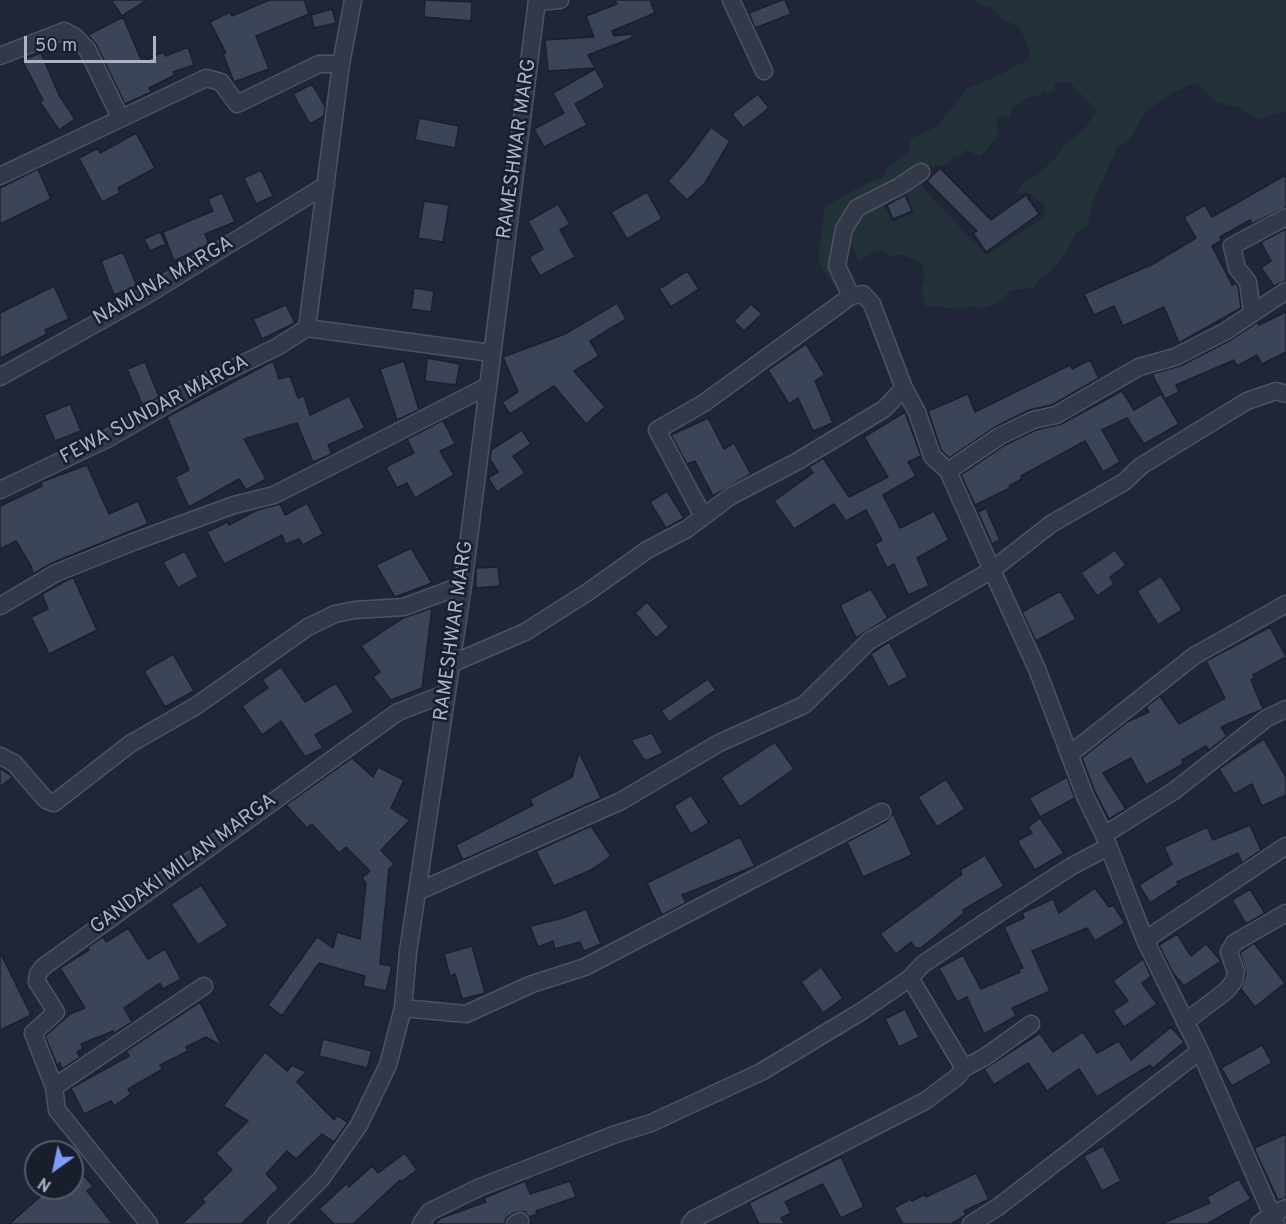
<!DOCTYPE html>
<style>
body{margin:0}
#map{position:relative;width:1286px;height:1224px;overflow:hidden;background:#202637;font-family:Overpass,sans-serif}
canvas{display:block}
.north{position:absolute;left:24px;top:1140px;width:60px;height:60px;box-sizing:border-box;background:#191e2c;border:2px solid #545a69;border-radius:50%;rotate:213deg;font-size:16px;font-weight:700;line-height:24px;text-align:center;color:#adb3c4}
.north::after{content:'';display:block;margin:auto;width:21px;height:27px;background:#7f9cf8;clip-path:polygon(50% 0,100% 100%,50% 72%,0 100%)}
.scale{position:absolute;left:24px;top:36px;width:132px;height:27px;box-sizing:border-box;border:3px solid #adb3c4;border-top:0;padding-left:8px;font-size:18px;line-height:21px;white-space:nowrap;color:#adb3c4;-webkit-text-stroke:4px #191e2c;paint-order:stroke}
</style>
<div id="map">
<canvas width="1286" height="1224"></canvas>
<div class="north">N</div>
<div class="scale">50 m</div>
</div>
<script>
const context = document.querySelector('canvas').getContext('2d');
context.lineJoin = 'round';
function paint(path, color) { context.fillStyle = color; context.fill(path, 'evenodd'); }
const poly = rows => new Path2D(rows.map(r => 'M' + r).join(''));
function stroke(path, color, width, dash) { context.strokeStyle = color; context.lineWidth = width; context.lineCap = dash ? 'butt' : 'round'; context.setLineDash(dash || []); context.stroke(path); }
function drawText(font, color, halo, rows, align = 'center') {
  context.font = font + ' Overpass,sans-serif'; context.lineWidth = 5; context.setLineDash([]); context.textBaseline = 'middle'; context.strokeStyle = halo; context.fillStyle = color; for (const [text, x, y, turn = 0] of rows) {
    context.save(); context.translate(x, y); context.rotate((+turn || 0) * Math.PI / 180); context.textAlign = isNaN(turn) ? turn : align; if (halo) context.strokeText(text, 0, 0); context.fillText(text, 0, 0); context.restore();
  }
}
paint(poly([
 [976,0,1286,0,1286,111,1258,119,1241,108,1215,102,1199,85,1192,84,1171,94,1146,111,1130,139,1117,148,1093,202,1088,225,1076,233,1063,257,1047,275,1039,279,1034,288,1012,290,997,303,982,309,975,306,960,309,925,306,921,287,925,280,921,263,903,255,890,256,883,250,873,252,859,261,848,234,851,220,882,199,892,222,914,213,904,189,918,182,986,255,1044,217,1045,205,1029,193,1015,194,1023,182,1038,174,1055,159,1066,143,1084,130,1097,110,1069,82,1054,83,1055,91,1047,93,1043,91,1040,97,1034,95,1026,99,1013,108,1010,117,1001,115,996,121,999,136,980,156,965,150,961,155,954,156,948,164,920,168,840,224,830,259,842,297,818,262,825,207,867,183,883,178,887,168,910,151,910,139,936,127,968,88,1004,73,1011,67,1023,63,1031,56,1024,36,1016,25,1005,21,990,7,980,5]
]), '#223238');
const building = poly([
 [111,0,147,0,122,16,111,0],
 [269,0,304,0,309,14,256,36,269,69,234,82,223,54,226,53,210,22,230,12,232,16,269,0],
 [425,0,472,2,471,21,424,17,425,0],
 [615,0,650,0,655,13,612,31,614,36,632,34,632,38,588,55,595,68,548,71,545,40,594,37,586,16,617,4,615,0],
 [782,0,785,0,791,14,755,28,749,13,782,0],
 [332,9,336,23,314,28,311,15,332,9],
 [123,17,142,62,163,52,166,56,188,47,194,65,173,72,175,75,149,88,151,92,125,104,96,44,88,35,123,17],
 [41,53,59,95,75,119,59,130,40,102,43,100,22,60,41,53],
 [595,69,605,87,575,104,587,125,544,147,534,129,564,113,553,93,595,69],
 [312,84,325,106,324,116,310,124,293,94,312,84],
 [758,94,769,108,743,128,732,114,758,94],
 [419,118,459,126,455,148,415,140,419,118],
 [711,127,730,141,705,183,687,200,668,181,686,161,711,127],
 [136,133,155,168,118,188,120,193,102,202,79,158,98,148,100,153,136,133],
 [940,168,991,220,1026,195,1039,214,986,252,973,233,977,231,927,181,940,168],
 [38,169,51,199,0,224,0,188,38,169],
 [261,170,273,196,256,204,244,178,261,170],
 [1286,175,1286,207,1252,224,1250,220,1220,237,1222,240,1212,246,1232,285,1236,283,1238,286,1241,308,1179,343,1164,307,1123,326,1114,306,1094,315,1084,294,1153,264,1196,238,1184,217,1205,205,1212,217,1286,175],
 [647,192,662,219,627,239,611,212,647,192],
 [222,193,235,222,205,234,209,244,174,261,163,232,213,211,208,199,222,193],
 [905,195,912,211,893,219,887,205,905,195],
 [424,201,449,205,443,242,418,238,424,201],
 [558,204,570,224,560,230,575,257,540,276,529,257,543,249,528,221,558,204],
 [1286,229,1286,281,1274,286,1261,268,1271,261,1261,242,1286,229],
 [160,232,166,244,150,251,144,239,160,232],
 [123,252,137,286,114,295,101,261,123,252],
 [687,271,699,289,671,307,659,289,687,271],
 [54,286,69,319,45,330,47,334,0,358,0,313,54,286],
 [414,288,434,291,431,312,411,309,414,288],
 [617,303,626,319,590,341,599,356,574,371,605,407,586,424,554,386,510,414,502,402,518,392,503,357,565,334,617,303],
 [751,304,762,314,744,331,734,321,751,304],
 [286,305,295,323,262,339,253,319,286,305],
 [1286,312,1286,352,1262,364,1257,355,1237,366,1234,360,1176,385,1179,392,1165,399,1152,374,1180,366,1231,340,1258,322,1259,325,1286,312],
 [806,344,825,375,815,381,833,423,813,431,798,398,789,404,768,370,806,344],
 [427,358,460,364,456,385,425,381,427,358],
 [1090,360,1099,378,1052,405,1029,410,995,427,949,458,941,450,928,411,968,394,975,412,1070,365,1072,369,1090,360],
 [273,361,279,379,290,376,298,398,304,396,310,415,349,396,365,428,328,445,332,454,313,462,297,423,244,439,266,479,246,490,239,479,189,507,175,477,189,470,167,417,273,361],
 [404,361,419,410,397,420,380,369,404,361],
 [145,362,159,397,143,406,127,369,145,362],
 [1122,391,1134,410,1161,394,1179,424,1144,444,1127,418,1102,430,1120,462,1103,472,1085,441,1021,476,1022,479,1009,486,1010,488,975,505,961,475,1005,445,1036,430,1061,424,1122,391],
 [70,404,81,431,55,441,44,415,70,404],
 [905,412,921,456,908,462,916,476,883,495,900,528,934,511,949,540,917,558,929,586,908,595,894,564,887,568,875,544,882,540,866,510,846,521,834,504,794,529,774,501,813,473,809,467,823,458,849,497,888,477,864,437,905,412],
 [708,418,724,449,734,443,751,474,713,496,695,461,687,464,671,435,708,418],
 [443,420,455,444,440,451,454,475,415,498,407,483,397,488,386,467,414,453,407,439,443,420],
 [522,430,531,444,513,456,525,473,497,492,488,478,498,472,490,459,491,450,522,430],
 [87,465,109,514,138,501,148,524,52,563,33,574,31,566,16,541,0,549,0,506,42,486,41,482,87,465],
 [667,491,684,518,666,528,650,502,667,491],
 [307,503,323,534,303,545,299,539,286,544,282,535,224,564,207,532,227,522,229,525,257,510,280,504,285,515,307,503],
 [986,508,1000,540,992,544,978,512,986,508],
 [411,548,432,583,395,597,376,565,411,548],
 [1115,550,1126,565,1110,577,1114,584,1097,596,1081,573,1115,550],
 [185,551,198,577,178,588,163,562,185,551],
 [498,567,500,586,476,588,476,568,498,567],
 [1161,576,1182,610,1158,625,1137,591,1161,576],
 [73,577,97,630,49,654,31,617,48,609,42,594,73,577],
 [871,589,888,618,856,638,840,605,871,589],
 [1060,591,1076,619,1036,641,1022,612,1060,591],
 [647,602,669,627,656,638,635,613,647,602],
 [432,608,422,688,391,700,373,677,380,672,361,646,403,618,432,608],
 [1270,627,1286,657,1253,675,1255,678,1251,680,1263,709,1221,727,1227,736,1209,750,1206,746,1182,760,1183,764,1146,785,1131,758,1103,773,1126,809,1109,819,1095,792,1082,758,1127,722,1149,712,1146,707,1160,696,1179,724,1225,698,1206,661,1270,627],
 [889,642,908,677,888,687,871,654,889,642],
 [173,654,194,691,165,707,144,671,173,654],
 [281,667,305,702,336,683,354,712,315,735,323,748,305,757,281,721,262,735,242,706,268,688,262,680,281,667],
 [708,679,716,690,669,722,661,711,708,679],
 [652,733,663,753,645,761,631,740,652,733],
 [1264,739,1286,777,1286,795,1262,806,1252,784,1234,794,1219,769,1264,739],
 [775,742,794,769,740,807,721,778,775,742],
 [579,752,601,798,463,860,456,845,533,805,530,799,572,777,579,752],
 [352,758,373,777,378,767,404,780,391,808,410,820,381,850,394,864,389,869,380,964,392,966,386,991,363,986,365,976,319,963,282,1016,268,1005,317,937,333,948,337,932,360,939,366,883,362,878,370,871,346,847,339,853,312,824,307,828,286,805,352,758],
 [0,768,13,777,0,787,0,768],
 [1067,777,1075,798,1040,817,1029,798,1067,777],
 [946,779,965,809,937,827,918,797,946,779],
 [691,795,709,823,691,834,674,806,691,795],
 [893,813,912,855,863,877,847,842,887,821,893,813],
 [1040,818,1064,853,1035,870,1017,841,1032,833,1028,827,1040,818],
 [1250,825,1261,850,1242,863,1238,853,1177,882,1178,885,1150,903,1139,885,1172,864,1164,847,1207,827,1213,840,1250,825],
 [591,826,611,856,591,870,554,886,536,851,591,826],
 [740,837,755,866,682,895,686,903,662,915,647,883,740,837],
 [985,855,1004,886,963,910,964,913,921,948,915,948,911,942,896,954,880,934,962,874,960,870,985,855],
 [201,885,228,926,198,945,171,904,201,885],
 [1095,888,1109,907,1113,905,1125,923,1095,941,1087,928,1032,951,1050,991,1012,1008,1016,1016,984,1034,967,997,957,1002,939,968,963,955,981,989,1020,972,1018,969,1023,968,1004,927,1024,918,1022,913,1053,899,1059,913,1095,888],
 [1250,889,1265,913,1246,924,1232,900,1250,889],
 [586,909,601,944,584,951,580,942,555,949,553,941,538,947,530,926,563,918,586,909],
 [128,928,148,959,165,949,181,979,163,989,160,983,124,1008,132,1022,115,1033,113,1031,81,1044,83,1049,77,1052,80,1057,62,1069,60,1063,57,1065,45,1036,70,1014,85,1008,60,968,89,950,88,947,103,937,106,942,128,928],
 [1177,934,1191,956,1206,944,1221,961,1184,986,1173,973,1159,945,1177,934],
 [1254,943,1285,983,1255,1007,1241,989,1246,974,1240,953,1254,943],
 [472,946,485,993,462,999,455,974,450,976,444,954,472,946],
 [0,952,31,1015,0,1030,0,952],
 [1143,959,1151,976,1142,983,1157,1004,1124,1027,1113,1011,1128,1001,1113,981,1143,959],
 [821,967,843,998,823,1013,801,982,821,967],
 [200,1002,222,1046,206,1037,186,1047,188,1051,160,1065,163,1069,128,1089,131,1094,114,1106,111,1101,84,1114,71,1088,129,1056,126,1051,200,1002],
 [905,1009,919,1037,899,1047,885,1019,905,1009],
 [1171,1027,1184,1042,1153,1068,1150,1065,1097,1097,1079,1069,1047,1091,1028,1063,994,1085,984,1069,1040,1033,1053,1052,1083,1032,1097,1053,1119,1041,1131,1060,1171,1027],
 [323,1039,372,1051,367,1068,319,1056,323,1039],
 [1262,1045,1272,1063,1232,1086,1221,1068,1262,1045],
 [265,1052,287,1071,292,1065,306,1072,297,1082,334,1120,337,1115,348,1123,334,1142,322,1134,296,1159,287,1151,266,1174,279,1188,241,1224,182,1224,205,1202,202,1199,232,1170,216,1153,248,1121,223,1106,265,1052],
 [1286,1134,1286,1198,1278,1200,1254,1148,1286,1134],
 [1103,1146,1121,1181,1102,1191,1084,1156,1103,1146],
 [405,1153,417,1170,401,1182,400,1180,353,1224,334,1224,319,1209,346,1184,349,1187,372,1166,378,1173,405,1153],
 [841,1157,864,1207,841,1218,823,1184,785,1202,791,1213,781,1218,785,1224,759,1224,749,1203,841,1157],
 [72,1163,93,1186,87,1191,113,1224,9,1224,50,1188,72,1188,72,1163],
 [976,1173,989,1199,964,1211,966,1215,951,1224,903,1224,894,1208,910,1199,912,1201,925,1194,926,1197,976,1173],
 [1239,1179,1251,1199,1207,1224,1161,1224,1210,1203,1207,1197,1239,1179],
 [525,1181,530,1194,570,1181,576,1197,536,1211,537,1214,529,1217,525,1212,515,1212,506,1218,505,1224,434,1224,441,1218,486,1202,484,1198,525,1181]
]);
paint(building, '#3c4457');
stroke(building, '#1b202e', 1.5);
const minor = poly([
 [731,0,764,71],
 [537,2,560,0],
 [0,56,64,31,74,36,87,49,120,117],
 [341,64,353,0],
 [0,176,206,78,221,82,237,104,319,64,341,64,307,328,491,353],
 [851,296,837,266,844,229,857,208,900,186,921,172],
 [1252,312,1248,282,1237,268,1232,246,1286,217],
 [0,377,145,296,326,185],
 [948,471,1000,436,1033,420,1056,415,1139,367,1175,357,1226,331,1286,291],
 [0,490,107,439,211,379,277,347,307,328],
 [703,516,657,430,704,403,851,296,863,294,872,304,904,388,917,412,932,456,948,471,992,570,1051,524,1124,482,1141,466,1247,401,1276,391,1286,394],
 [0,606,56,573,133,542,234,505,274,495,486,387],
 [451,664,525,632,588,592,647,550,687,529,731,496,798,461,884,409,904,388],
 [1070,754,1194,656,1286,604],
 [0,756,14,763,46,800,54,803,130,744,196,706,308,627,335,614,355,610,404,607,463,585],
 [1104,835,1174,791,1267,718,1286,709],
 [417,892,621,801,719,743,804,705,869,641,992,570,1037,669,1085,796,1104,835,1145,940,1200,1051,1276,1224],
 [1145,940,1286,846],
 [403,1008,466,1014,532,984,585,967,882,812],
 [1185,1022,1226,991,1234,981,1236,972,1229,952,1234,943,1286,913],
 [1031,1024,985,1057,964,1068,910,978,923,964,1005,909,1072,866,1108,847],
 [54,1087,204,986],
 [149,1224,57,1110,54,1087,33,1033,56,1012,37,982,38,974,43,967,398,712,447,693],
 [276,1224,321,1179,359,1125,388,1065,403,1008,408,952,463,585,537,0],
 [421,1224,429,1212,478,1188,613,1135,651,1123,761,1072,862,1011,910,978],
 [515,1224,520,1221],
 [690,1224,694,1219,925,1101,957,1077,964,1068],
 [971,1224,998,1207,1200,1051],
 [1259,1224,1272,1214,1286,1208]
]);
stroke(minor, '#4e5362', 19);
stroke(minor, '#333948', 16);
drawText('20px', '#adb3c4', '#191e2c', [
 ["RAMESHWAR MARG",518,149,-82],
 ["NAMUNA MARGA",164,282,-30],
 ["FEWA SUNDAR MARGA",155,411,-28],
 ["RAMESHWAR MARG",455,631,-82],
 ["GANDAKI MILAN MARGA",184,865,-36]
]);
</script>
